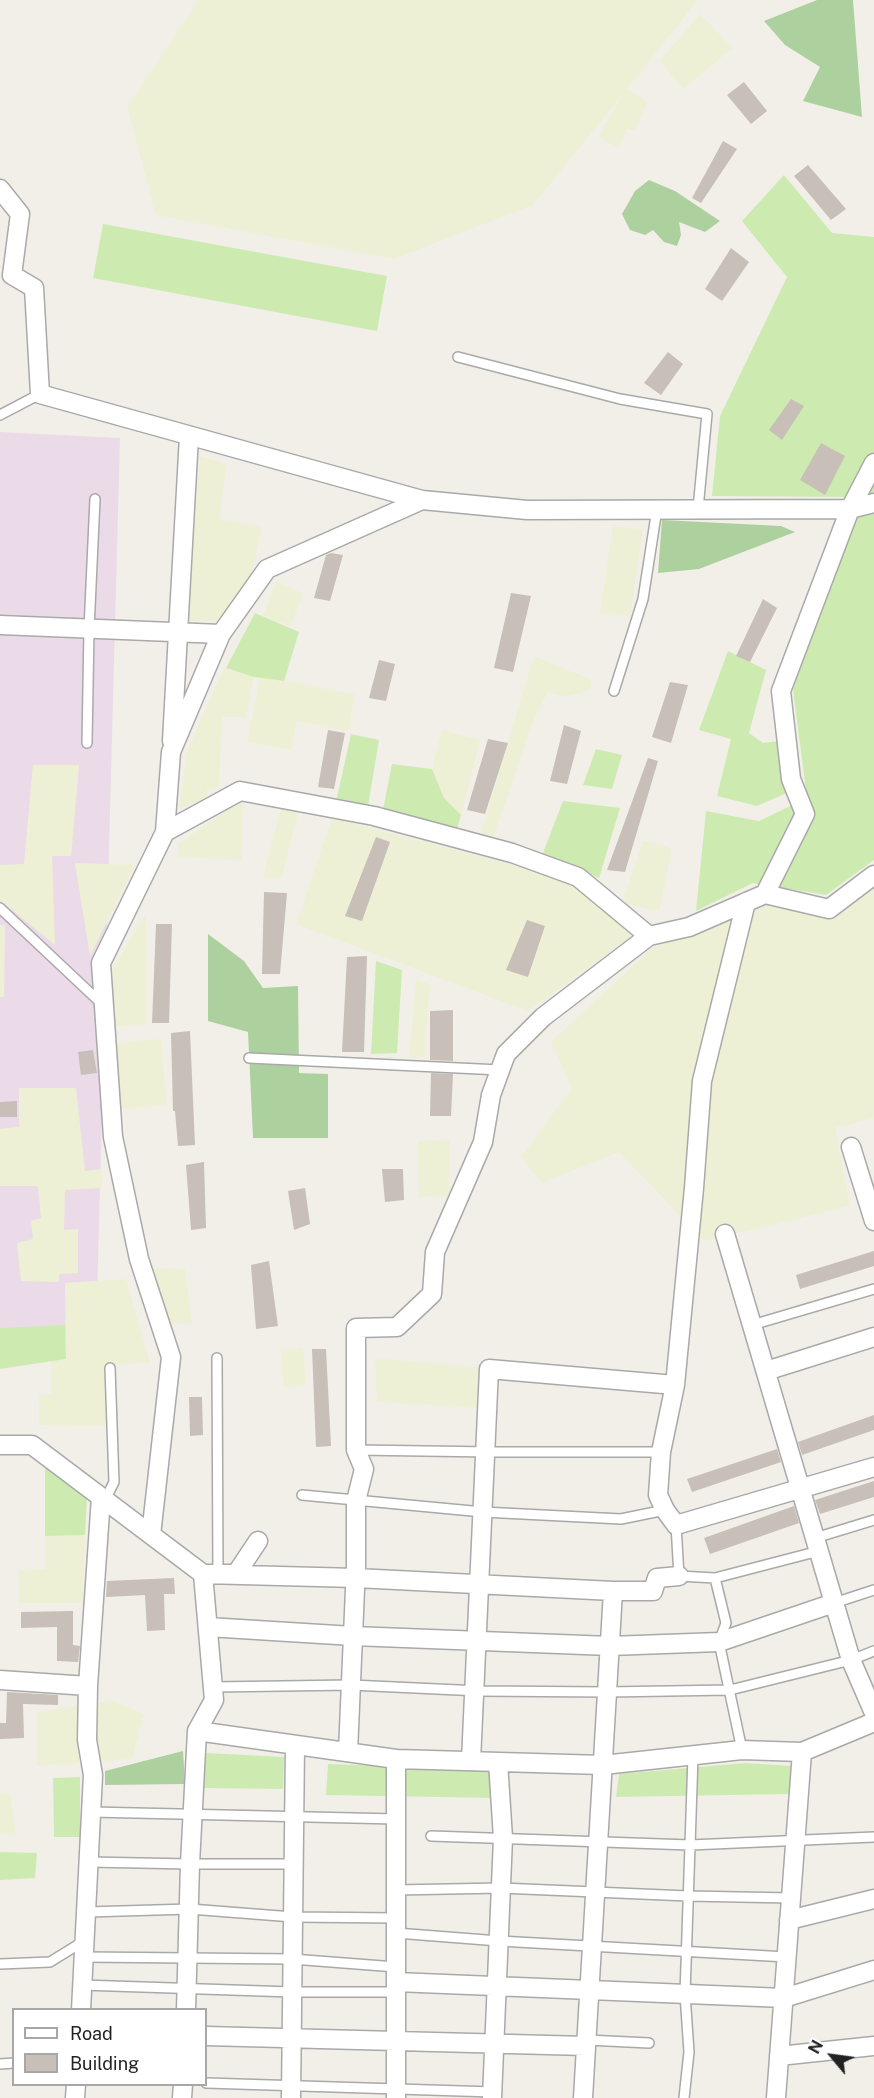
<!DOCTYPE html>
<style>
body{margin:0}
#map{position:relative;width:874px;height:2098px;overflow:hidden;background:#f2efe9;font-family:"Public Sans",sans-serif}
canvas{display:block}
.legend{position:absolute;left:12px;top:2008px;width:195px;height:78px;box-sizing:border-box;background:#fff;border:2px solid #a7a7a7;margin:0;padding:8px 10px;list-style:none;font-size:18px;color:#222}
.legend li{display:flex;align-items:center;gap:12px;height:30px}
.legend b{width:30px;border:2px solid #a7a7a7}
.north{position:absolute;left:802px;top:2026px;width:60px;height:60px;-webkit-text-stroke:4px #fff;paint-order:stroke;rotate:299deg;font-size:16px;font-weight:700;line-height:24px;text-align:center;color:#222}
.north::after{content:'';display:block;margin:auto;width:21px;height:27px;background:#222;clip-path:polygon(50% 0,100% 100%,50% 72%,0 100%)}
</style>
<div id="map">
<canvas width="874" height="2098"></canvas>
<ul class="legend">
<li><b style="height:8px;background:#fff"></b>Road</li>
<li><b style="height:16px;background:#c7bfb8"></b>Building</li>
</ul>
<div class="north">N</div>
</div>
<script>
const context = document.querySelector('canvas').getContext('2d');
context.lineJoin = 'round';
function paint(path, color) { context.fillStyle = color; context.fill(path, 'evenodd'); }
const poly = rows => new Path2D(rows.map(r => 'M' + r).join(''));
function stroke(path, color, width, dash) { context.strokeStyle = color; context.lineWidth = width; context.lineCap = dash ? 'butt' : 'round'; context.setLineDash(dash || []); context.stroke(path); }
paint(poly([
 [0,432,120,438,96,1335,0,1347]
]), '#ebdbe8');
paint(poly([
 [199,0,698,0,627,89,648,102,634,131,627,128,619,148,598,137,623,94,533,205,394,259,156,215,127,107],
 [700,14,733,48,683,89,659,61],
 [200,456,227,464,219,519,262,527,252,573,217,621,185,621],
 [613,526,643,530,630,616,600,613],
 [276,582,303,593,291,626,263,616],
 [534,656,592,680,590,690,565,697,548,692,534,719,494,836,481,834],
 [224,668,254,677,246,717,222,717,219,787,207,789,207,797,179,809,187,751],
 [260,677,355,694,348,731,297,721,291,750,247,742],
 [442,730,480,740,461,815,444,798,432,769],
 [33,765,79,765,71,856,52,856,55,945,0,900,0,865,24,864],
 [243,800,242,860,178,857,179,843],
 [281,808,299,810,281,878,263,877],
 [332,818,532,870,574,885,632,936,528,1011,296,924],
 [643,841,672,848,659,911,622,903],
 [75,863,135,865,90,956],
 [874,884,874,1118,835,1128,850,1206,704,1241,619,1152,542,1183,521,1157,572,1088,551,1042,652,948,772,904,824,919],
 [146,913,147,1024,114,1027,113,968],
 [0,925,5,925,4,997,0,997],
 [416,980,430,984,424,1057,409,1058],
 [161,1039,167,1105,118,1109,113,1043],
 [19,1088,76,1088,85,1171,102,1169,102,1188,65,1190,64,1230,78,1229,78,1273,59,1274,59,1282,21,1281,17,1243,33,1239,31,1221,41,1218,38,1186,0,1186,0,1129,19,1127],
 [450,1140,450,1196,419,1197,418,1141],
 [152,1268,185,1269,192,1324,169,1323],
 [126,1279,150,1363,106,1364,106,1426,39,1425,39,1395,51,1394,51,1360,66,1359,65,1283],
 [303,1348,306,1385,284,1387,281,1350],
 [375,1358,485,1368,483,1408,377,1402],
 [85,1535,83,1603,19,1603,19,1570,45,1569,45,1536],
 [113,1701,144,1714,132,1759,37,1766,37,1712],
 [10,1793,16,1835,0,1833,0,1795]
]), '#eef0d5');
paint(poly([
 [784,175,832,233,874,237,874,860,826,895,753,883,696,911,706,811,759,821,807,798,793,690,846,497,712,496,720,416,787,277,742,221],
 [103,224,387,276,377,331,93,278],
 [255,613,299,632,284,681,254,677,226,668],
 [728,651,766,670,749,733,763,743,779,741,789,792,757,806,717,796,731,739,699,730],
 [351,734,379,740,368,806,336,802],
 [596,749,622,755,612,789,583,785],
 [392,764,432,769,444,798,461,815,457,830,383,810],
 [563,801,620,808,599,878,543,853],
 [376,961,402,970,397,1053,371,1054],
 [65,1325,66,1359,0,1369,0,1328],
 [45,1463,87,1495,85,1535,45,1536],
 [206,1753,284,1757,283,1789,204,1788],
 [745,1763,792,1766,789,1794,616,1797,619,1774],
 [328,1764,486,1770,495,1777,494,1798,326,1795],
 [80,1777,80,1837,54,1837,53,1778],
 [0,1852,37,1853,35,1878,0,1880]
]), '#cdebb0');
paint(poly([
 [817,0,853,0,862,117,803,101,820,67,785,45,764,21],
 [649,180,675,191,720,221,705,232,679,222,681,235,677,246,664,242,653,230,645,235,630,230,622,214,635,191],
 [662,520,781,526,795,532,699,569,658,573],
 [208,934,244,961,263,988,298,986,299,1073,328,1074,328,1138,253,1138,248,1032,208,1021],
 [183,1751,185,1784,105,1785,105,1771]
]), '#add19e');
paint(poly([
 [744,82,767,111,751,124,727,95],
 [723,141,737,149,701,203,692,198],
 [808,165,846,209,831,220,794,176],
 [731,248,749,262,722,301,705,289],
 [668,352,683,364,661,395,644,383],
 [791,399,804,406,782,440,769,430],
 [821,443,845,456,825,495,800,480],
 [331,553,343,555,330,601,314,598,326,555],
 [511,593,531,596,513,672,494,668],
 [763,599,777,608,750,662,736,656],
 [379,660,395,664,386,701,369,698],
 [670,682,688,685,671,743,652,737],
 [564,725,581,731,567,784,550,781],
 [328,730,345,733,334,789,318,787],
 [488,739,508,743,485,814,467,810],
 [648,758,658,761,625,872,607,870],
 [376,837,390,842,362,921,345,916],
 [264,892,287,893,280,974,262,974],
 [527,920,545,926,528,977,506,970],
 [156,924,172,924,169,1023,152,1023],
 [367,956,364,1052,342,1052,347,957],
 [453,1010,453,1061,430,1060,430,1011],
 [190,1031,195,1145,178,1146,175,1111,173,1111,171,1033],
 [93,1050,97,1073,81,1075,78,1052],
 [431,1073,453,1074,451,1116,430,1116],
 [17,1101,17,1117,0,1117,0,1102],
 [204,1162,206,1228,191,1230,186,1165],
 [382,1169,403,1169,404,1200,385,1202],
 [305,1188,310,1224,294,1230,288,1191],
 [874,1251,874,1266,800,1289,796,1275],
 [269,1261,278,1326,256,1329,251,1265],
 [312,1349,326,1349,331,1446,316,1447],
 [189,1397,202,1397,203,1435,190,1436],
 [874,1415,874,1430,802,1455,798,1442],
 [777,1449,781,1462,692,1492,687,1479],
 [874,1481,874,1497,820,1514,815,1500],
 [794,1506,799,1523,710,1554,704,1538],
 [174,1578,175,1594,164,1594,165,1630,147,1631,145,1595,106,1597,107,1581],
 [73,1611,73,1645,80,1646,78,1662,57,1661,57,1627,21,1628,21,1612],
 [7,1692,58,1695,58,1705,23,1704,24,1738,0,1739,0,1723,6,1723]
]), '#c7bfb8');
const service = poly([
 [458,357,620,399,707,414,698,509],
 [0,415,40,394],
 [614,691,643,599,657,509],
 [87,743,89,629,95,499],
 [0,908,102,1004],
 [249,1058,500,1070],
 [752,1325,874,1289],
 [217,1358,218,1574],
 [356,1450,492,1452,661,1452],
 [302,1495,483,1512,621,1519,665,1510],
 [105,1500,114,1482,110,1368],
 [676,1525,679,1576,715,1578,726,1623,719,1642,742,1750],
 [815,1538,874,1520],
 [715,1578,819,1551],
 [834,1603,874,1590],
 [213,1687,351,1685,480,1691,607,1692,730,1690,851,1660,874,1651],
 [92,1812,396,1819],
 [431,1836,690,1845,874,1837],
 [89,1862,190,1864,294,1864],
 [396,1890,501,1888,688,1896,791,1898],
 [87,1912,190,1909,293,1917,396,1918],
 [396,1933,499,1941,787,1957],
 [84,1957,292,1959,396,1967],
 [0,1964,50,1962,84,1941],
 [82,1985,292,1992,396,1992],
 [587,2040,649,2043],
 [0,2064,14,2063],
 [206,2083,493,2092],
 [684,2098,689,2052,685,1994,693,1756]
]);
const minor = poly([
 [0,189,20,214,12,275,34,288,40,394,422,500],
 [0,625,221,634],
 [172,741,189,436],
 [165,832,171,752,221,634,267,569,422,500,527,510,850,509,874,503],
 [765,894,805,814,791,779,781,691,850,509,874,463],
 [746,902,702,1081,694,1188,675,1385,661,1452,658,1495,665,1510,676,1525,874,1467],
 [851,1147,874,1221],
 [725,1234,851,1660,874,1713],
 [766,1371,874,1337],
 [0,1445,32,1445,203,1574,356,1578,613,1591,653,1591,657,1578,679,1576],
 [151,1535,171,1357,139,1259,113,1137,101,963,165,832,240,791,374,816,512,853,578,877,649,936],
 [208,1627,353,1636,610,1646,719,1642,834,1603],
 [0,1680,88,1686],
 [197,1731,396,1759,603,1765,742,1750,802,1752,874,1722],
 [348,1752,356,1566,356,1501,364,1469,356,1450,356,1328,397,1327,432,1294,435,1252,483,1142,491,1095,506,1054,543,1017,649,936,689,927,765,894,829,909,874,875],
 [396,1759,396,2098],
 [471,1761,489,1369,675,1385],
 [789,1920,874,1899],
 [396,1982,784,1998,874,1970],
 [81,2010,93,1775,87,1740,88,1686,101,1497],
 [186,2010,190,1864,197,1731,214,1700,203,1574,236,1574,258,1541],
 [206,2036,586,2046],
 [779,2056,874,2046],
 [75,2098,76,2084],
 [182,2098,183,2084],
 [291,2098,295,1745],
 [492,2098,503,1838,498,1762],
 [583,2098,613,1591],
 [776,2098,802,1752]
]);
stroke(service, '#a9a9a9', 12);
stroke(minor, '#a9a9a9', 21);
stroke(service, '#fff', 9);
stroke(minor, '#fff', 18);
</script>
